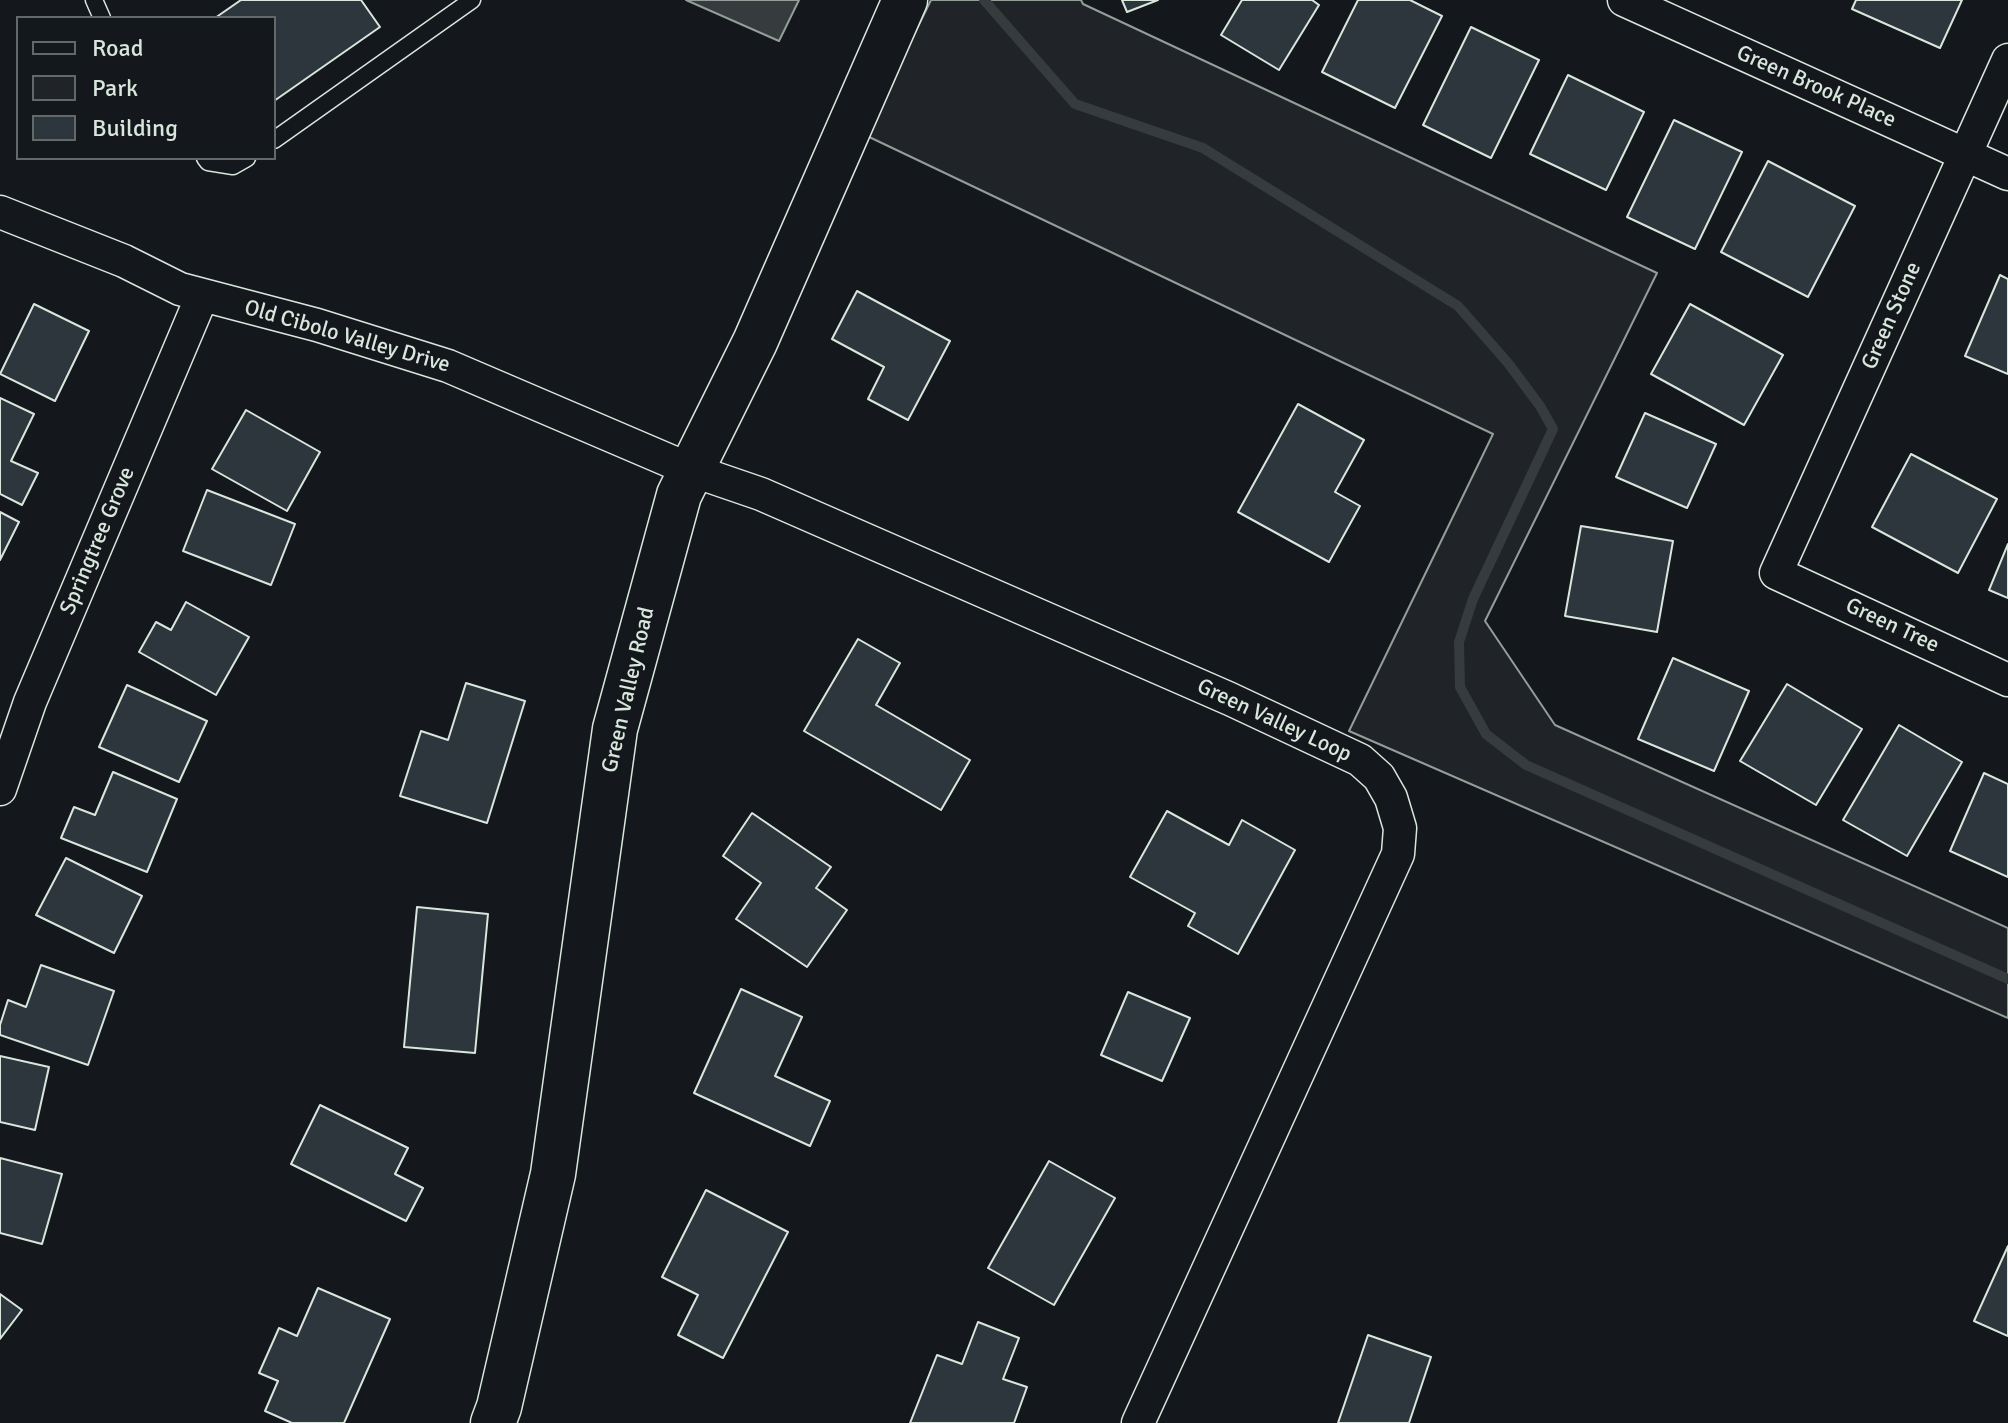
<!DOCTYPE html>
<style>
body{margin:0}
#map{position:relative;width:2008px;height:1423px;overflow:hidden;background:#14181c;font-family:Signika,sans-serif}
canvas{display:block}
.legend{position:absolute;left:16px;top:16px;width:260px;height:144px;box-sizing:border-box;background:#14181c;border:2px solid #626a69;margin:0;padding:10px 14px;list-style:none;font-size:24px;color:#d8e6dc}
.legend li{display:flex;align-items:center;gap:16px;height:40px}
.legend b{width:40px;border:2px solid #626a69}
</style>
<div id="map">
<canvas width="2008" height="1423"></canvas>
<ul class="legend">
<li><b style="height:10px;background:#14181c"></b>Road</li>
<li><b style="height:22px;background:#202428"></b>Park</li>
<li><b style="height:22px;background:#2c363c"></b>Building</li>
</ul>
</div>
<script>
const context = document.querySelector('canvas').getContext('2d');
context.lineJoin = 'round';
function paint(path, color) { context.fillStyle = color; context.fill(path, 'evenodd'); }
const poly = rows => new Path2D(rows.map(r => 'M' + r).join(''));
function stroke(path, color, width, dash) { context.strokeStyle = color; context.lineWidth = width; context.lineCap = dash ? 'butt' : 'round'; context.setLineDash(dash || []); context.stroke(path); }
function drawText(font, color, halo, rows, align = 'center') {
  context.font = font + ' Signika,sans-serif'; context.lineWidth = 6; context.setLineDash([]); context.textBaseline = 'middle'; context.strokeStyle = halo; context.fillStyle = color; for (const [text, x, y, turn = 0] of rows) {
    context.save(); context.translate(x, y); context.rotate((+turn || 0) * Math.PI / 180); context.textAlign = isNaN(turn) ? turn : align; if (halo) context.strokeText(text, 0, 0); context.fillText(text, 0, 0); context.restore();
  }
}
const green = poly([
 [931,0,1081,0,1083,4,1657,273,1485,621,1555,725,2008,928,2008,1018,1349,731,1493,434,865,135,931,0]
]);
paint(green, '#202428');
stroke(green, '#939e99', 2);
const water = poly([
 [686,0,799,0,779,41,686,0]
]);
paint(water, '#363b3e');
stroke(water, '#939e99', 2);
stroke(poly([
 [984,0,1075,104,1203,148,1458,306,1508,363,1540,406,1553,429,1473,599,1459,642,1460,687,1486,734,1526,765,2008,979]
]), '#363b3e', 10);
const building = poly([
 [241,0,361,0,380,27,274,101,274,18,215,18,241,0],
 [1122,0,1158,0,1127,12,1122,0],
 [1242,0,1312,0,1319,5,1279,70,1221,35,1242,0],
 [1358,0,1410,0,1442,16,1395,108,1322,72,1358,0],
 [1856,0,1962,0,1940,48,1852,9,1856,0],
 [1471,27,1539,60,1491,158,1423,125,1471,27],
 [1568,75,1644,112,1606,190,1530,154,1568,75],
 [1674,120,1742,152,1695,249,1627,217,1674,120],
 [1768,161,1855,206,1808,297,1721,252,1768,161],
 [2000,275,2008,279,2008,374,1965,356,2000,275],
 [857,291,950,341,908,420,868,399,884,367,832,339,857,291],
 [34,304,89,331,55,401,0,374,34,304],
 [1690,304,1783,355,1744,425,1651,374,1690,304],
 [0,398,34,414,11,461,38,473,22,505,0,494,0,398],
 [1298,404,1364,440,1335,492,1360,506,1329,562,1238,512,1298,404],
 [246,410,320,452,287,511,212,469,246,410],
 [1645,413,1716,444,1687,508,1616,477,1645,413],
 [1911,454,1997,499,1958,573,1872,527,1911,454],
 [207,490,295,524,271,585,183,551,207,490],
 [0,512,19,522,0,560,0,512],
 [1581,526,1673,541,1657,632,1565,616,1581,526],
 [2008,544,2008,598,1989,590,2008,544],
 [186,602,249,637,216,695,139,652,156,622,171,630,186,602],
 [858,639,900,663,876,705,970,760,941,810,804,731,858,639],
 [1673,658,1749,691,1714,771,1638,739,1673,658],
 [466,683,525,701,487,823,400,796,421,731,448,740,466,683],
 [1787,684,1862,729,1816,805,1740,761,1787,684],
 [127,685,207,721,179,782,99,747,127,685],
 [1899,725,1962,762,1907,856,1843,820,1899,725],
 [113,772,177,799,147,872,61,838,74,807,95,815,113,772],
 [1984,773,2008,784,2008,877,1950,851,1984,773],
 [1167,811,1229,845,1242,820,1295,850,1238,954,1188,926,1195,913,1130,877,1167,811],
 [752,813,831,867,816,888,847,910,807,967,736,919,761,883,723,856,752,813],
 [66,858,142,896,114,953,36,915,66,858],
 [417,907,488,914,475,1053,404,1047,417,907],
 [41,965,114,991,88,1065,0,1035,0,1025,8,1000,26,1007,41,965],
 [741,989,802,1017,775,1076,830,1101,810,1146,694,1093,741,989],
 [1128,992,1190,1018,1162,1081,1101,1055,1128,992],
 [0,1056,49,1067,35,1130,0,1122,0,1056],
 [320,1105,408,1148,395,1174,423,1188,406,1221,291,1164,320,1105],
 [0,1158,62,1174,42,1244,0,1233,0,1158],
 [1049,1161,1115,1198,1054,1305,988,1268,1049,1161],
 [706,1190,788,1232,723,1358,678,1335,698,1295,662,1277,706,1190],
 [2008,1246,2008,1336,1974,1321,2008,1246],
 [318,1288,390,1319,344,1423,292,1423,265,1411,278,1381,259,1373,279,1328,297,1336,318,1288],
 [0,1294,22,1310,0,1339,0,1294],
 [978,1322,1019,1338,1003,1379,1027,1387,1014,1423,910,1423,937,1355,962,1364,978,1322],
 [1368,1335,1431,1357,1409,1423,1338,1423,1368,1335]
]);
paint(building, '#2c363c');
stroke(building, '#d8e6dc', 2);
const lane = poly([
 [94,0,102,18],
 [274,140,472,0],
 [205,158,208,162,233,166,247,158]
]);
const street = poly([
 [1624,0,2008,174],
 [2008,60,1776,573,2008,680],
 [0,212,124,261,180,289,317,325,448,366,691,470,761,494,1230,699,1360,760,1379,777,1391,798,1400,828,1398,854,1138,1423],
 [0,789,30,702,202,296]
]);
const secondary = poly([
 [493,1423,499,1407,553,1174,615,729,679,495,755,342,905,0]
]);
stroke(lane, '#d8e6dc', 19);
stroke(street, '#d8e6dc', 35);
stroke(secondary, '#d8e6dc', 47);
stroke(lane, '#14181c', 16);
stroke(street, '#14181c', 32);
stroke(secondary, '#14181c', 44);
drawText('22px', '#d8e6dc', '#14181c', [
 ["Green Brook Place",1816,87,24],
 ["Green Stone",1892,316,-66],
 ["Old Cibolo Valley Drive",347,337,16],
 ["Springtree Grove",98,541,-67],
 ["Green Tree",1892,626,25],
 ["Green Valley Road",629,690,-77],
 ["Green Valley Loop",1274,721,25]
]);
</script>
